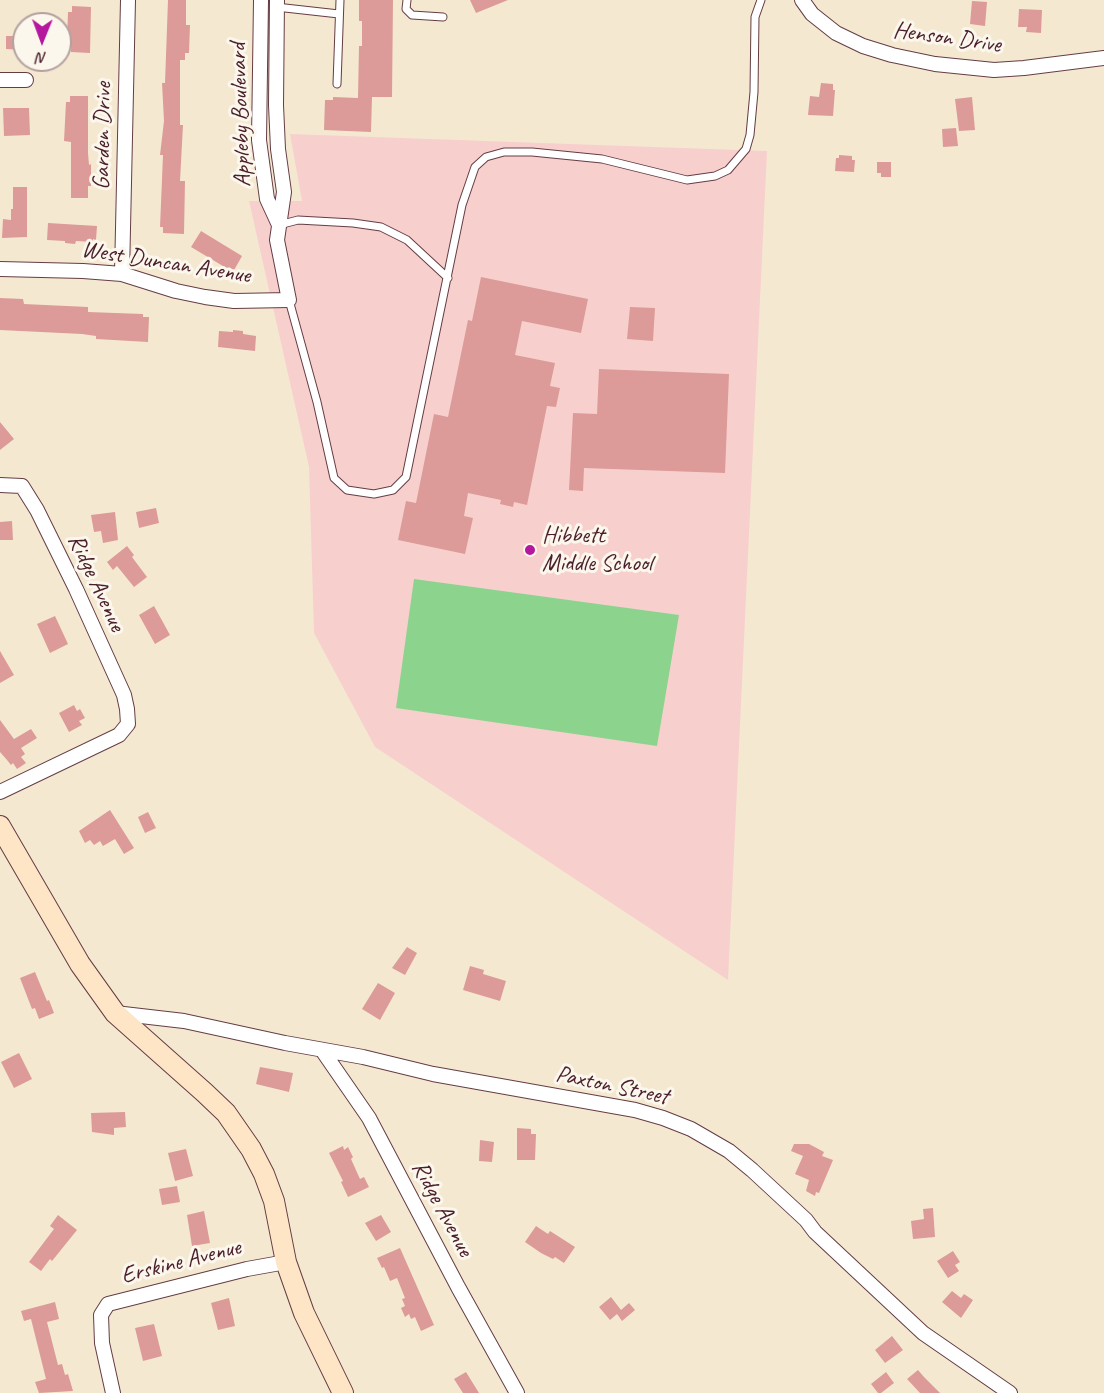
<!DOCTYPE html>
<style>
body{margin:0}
#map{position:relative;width:1104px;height:1393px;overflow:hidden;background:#f5e8d1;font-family:Caveat,sans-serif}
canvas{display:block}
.north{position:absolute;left:12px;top:12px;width:60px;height:60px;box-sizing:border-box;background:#fbf7ec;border:2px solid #b4a19f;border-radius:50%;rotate:181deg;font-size:16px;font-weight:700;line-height:24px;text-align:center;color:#4a1f2b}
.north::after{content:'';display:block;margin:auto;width:21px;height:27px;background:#b5179e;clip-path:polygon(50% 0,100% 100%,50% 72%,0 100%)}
</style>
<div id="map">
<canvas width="1104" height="1393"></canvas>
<div class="north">N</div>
</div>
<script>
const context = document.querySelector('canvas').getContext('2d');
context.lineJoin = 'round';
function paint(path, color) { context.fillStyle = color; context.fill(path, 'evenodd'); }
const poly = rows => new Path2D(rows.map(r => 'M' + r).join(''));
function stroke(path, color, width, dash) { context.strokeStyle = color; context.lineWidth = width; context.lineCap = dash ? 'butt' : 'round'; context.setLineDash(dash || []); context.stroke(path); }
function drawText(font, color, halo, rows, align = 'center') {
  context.font = font + ' Caveat,sans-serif'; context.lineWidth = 6; context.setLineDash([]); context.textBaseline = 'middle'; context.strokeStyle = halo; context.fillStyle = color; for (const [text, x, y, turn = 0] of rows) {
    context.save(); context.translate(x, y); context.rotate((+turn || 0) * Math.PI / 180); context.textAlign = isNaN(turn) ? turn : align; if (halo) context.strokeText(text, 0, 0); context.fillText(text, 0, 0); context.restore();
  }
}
paint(poly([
 [290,134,767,151,728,980,375,747,314,633,309,467,249,201,302,201]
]), '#f7d0ce');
paint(poly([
 [414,579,679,615,657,746,396,708]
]), '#8cd38e');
paint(poly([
 [168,0,186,0,186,25,190,25,189,53,185,53,185,60,180,60,180,125,183,125,180,181,185,181,184,234,163,233,163,227,160,227,163,155,160,155,164,121,162,83,165,83],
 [359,0,393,0,392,97,372,97,371,132,324,130,325,100,333,100,333,97,358,98,359,46,362,46,362,21,359,21],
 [470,0,508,0,476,13],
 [972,1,987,2,985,26,970,24],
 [72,6,91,7,90,53,71,52,71,41,67,41,68,12,72,12],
 [1019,9,1042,10,1041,33,1026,32,1027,27,1018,27],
 [6,36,24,36,24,50,6,49],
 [821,83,833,84,833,90,835,90,833,116,808,115,810,96,819,97],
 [70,96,88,96,88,153,89,165,91,164,91,186,88,186,88,198,71,198,71,142,64,141,66,102,70,102],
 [972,97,975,130,959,131,955,99],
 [3,108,29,108,30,135,4,136],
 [956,128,958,146,943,147,942,129],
 [839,155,852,156,852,160,855,160,854,172,835,171,836,158,839,158],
 [877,162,891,162,891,177,881,177,881,173,877,173],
 [13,187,27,187,27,237,2,238,3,219,11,220,11,209,13,209],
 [48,223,97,226,96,240,93,239,93,242,76,241,75,244,65,243,65,241,47,240],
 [201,231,242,256,233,272,191,247],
 [481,277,588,299,581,333,522,321,515,355,555,363,550,386,560,388,556,407,547,406,527,505,514,502,513,507,500,504,501,500,468,493,464,516,473,518,465,554,398,540,406,501,416,503,434,414,448,417,468,320,472,321],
 [0,298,23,299,24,304,88,307,88,312,143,314,143,317,149,317,148,342,96,339,96,336,82,334,0,330],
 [630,307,655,308,653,341,627,339],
 [233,330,243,331,243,334,256,336,255,351,218,347,219,331,233,332],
 [599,369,729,374,725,473,584,468,583,491,569,490,573,413,597,414],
 [0,422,14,439,0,450],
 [156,508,159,523,139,528,136,512],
 [115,512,118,540,103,543,101,531,94,532,91,515],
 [12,521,13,540,0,540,0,522],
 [127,546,134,555,132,557,147,577,134,587,117,566,113,570,107,562],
 [154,606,170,635,155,644,139,615],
 [55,616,68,644,50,653,37,624],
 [0,651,14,675,0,683],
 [74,705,77,711,80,709,85,718,79,721,82,725,69,732,59,713],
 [0,720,14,739,31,729,37,738,21,748,25,754,21,757,26,763,17,769,13,763,11,765,7,760,0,752],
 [110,810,134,848,124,854,115,839,103,846,100,841,94,845,90,840,85,843,79,831],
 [148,812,156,828,145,833,138,817],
 [407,947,417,953,405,975,392,968],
 [470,966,484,970,483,974,506,981,500,1001,463,990],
 [35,972,47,1001,49,1000,54,1013,39,1019,35,1008,32,1009,20,978],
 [378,983,395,993,380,1020,362,1009],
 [19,1053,32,1079,14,1088,1,1062],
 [260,1067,293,1073,289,1092,256,1084],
 [125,1112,126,1127,114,1128,114,1135,92,1132,91,1113],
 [517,1128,531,1129,531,1134,536,1134,535,1160,517,1160],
 [480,1140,494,1142,492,1162,479,1161],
 [794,1144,809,1144,824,1152,822,1156,833,1160,819,1193,816,1192,815,1196,806,1191,809,1180,795,1174,803,1156,791,1151],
 [343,1146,344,1150,348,1147,353,1157,351,1159,360,1179,364,1177,369,1187,348,1197,341,1182,343,1181,329,1153],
 [186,1149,193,1176,175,1181,168,1153],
 [177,1186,180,1202,162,1205,159,1189],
 [933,1208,935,1237,913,1239,911,1221,924,1219,923,1209],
 [204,1211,210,1243,192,1246,187,1215],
 [58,1215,77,1230,52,1261,50,1259,41,1271,29,1262,54,1229,50,1226],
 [381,1215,391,1232,376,1241,365,1223],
 [536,1226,548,1234,550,1231,575,1247,564,1263,555,1257,553,1259,541,1253,525,1242],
 [400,1248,434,1325,421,1331,415,1317,411,1319,409,1314,405,1317,401,1308,405,1306,402,1299,405,1298,397,1278,390,1281,384,1267,382,1268,377,1258],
 [953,1251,960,1262,955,1265,959,1271,948,1278,937,1261],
 [952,1291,961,1298,964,1294,973,1300,961,1318,942,1302],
 [611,1297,621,1310,629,1303,635,1310,622,1321,617,1314,610,1320,599,1307],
 [229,1298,235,1326,218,1330,211,1303],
 [55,1302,59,1319,47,1322,58,1365,62,1364,65,1375,68,1374,73,1391,39,1393,35,1382,46,1379,31,1319,24,1321,21,1311],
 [154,1324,162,1356,143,1361,135,1328],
 [892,1336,903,1350,885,1363,875,1350],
 [918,1370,924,1377,940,1393,920,1393,907,1379],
 [466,1372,479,1393,463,1393,454,1379],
 [886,1372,894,1383,881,1393,878,1393,871,1384]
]), '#dc9b98');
const lane = poly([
 [407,0,406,9,412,15,443,17],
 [276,7,339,14],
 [337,84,340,0],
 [279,225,298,220,353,223,381,227,407,240,448,278],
 [289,300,317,402,334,478,347,490,374,494,393,490,406,477,462,205,475,167,486,157,504,152,532,152,602,159,687,180,715,176,728,170,746,149,750,135,754,92,755,17,761,0]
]);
const street = poly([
 [261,0,259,140,267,199,279,225],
 [802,0,812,14,836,33,863,46,892,55,935,64,994,70,1024,68,1104,58],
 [0,80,26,80],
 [0,269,83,271,122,274,176,291,205,297,234,301,289,300,277,240,284,192,278,149,276,105,277,0],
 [122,274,128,0],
 [0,485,22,486,37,510,76,589,124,695,127,709,128,724,119,735,0,792],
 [115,1013,184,1021,285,1043,363,1057,433,1074,635,1110,663,1118,691,1129,729,1151,752,1170,806,1220,815,1232,923,1333,1010,1393],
 [322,1050,369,1118,458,1287,517,1393],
 [113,1393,102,1343,101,1315,108,1304,247,1269,286,1262]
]);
const secondary = poly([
 [0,826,80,964,115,1013,205,1093,226,1113,251,1149,264,1174,274,1201,286,1262,304,1313,343,1393]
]);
stroke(lane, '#643d44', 9);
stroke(street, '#643d44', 16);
stroke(secondary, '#643d44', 22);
stroke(lane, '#fff', 7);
stroke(street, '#fff', 14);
stroke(secondary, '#fde5c5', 20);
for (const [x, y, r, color] of [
 [530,550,6,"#b5179e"]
]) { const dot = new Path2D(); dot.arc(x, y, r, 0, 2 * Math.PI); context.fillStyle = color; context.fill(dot); stroke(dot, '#fbf7ec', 2); }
drawText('24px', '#4a1f2b', '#fbf7ec', [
 ["Henson Drive",947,38,8],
 ["Appleby Boulevard",241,115,-92],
 ["Garden Drive",103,136,-89],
 ["West Duncan Avenue",166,263,9],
 ["Ridge Avenue",96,583,65],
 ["Paxton Street",612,1086,12],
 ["Ridge Avenue",442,1209,62],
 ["Erskine Avenue",181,1262,-14]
]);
drawText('24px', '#4a1f2b', '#fbf7ec', [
 ["Hibbett",542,536],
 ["Middle School",542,564]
], 'left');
</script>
